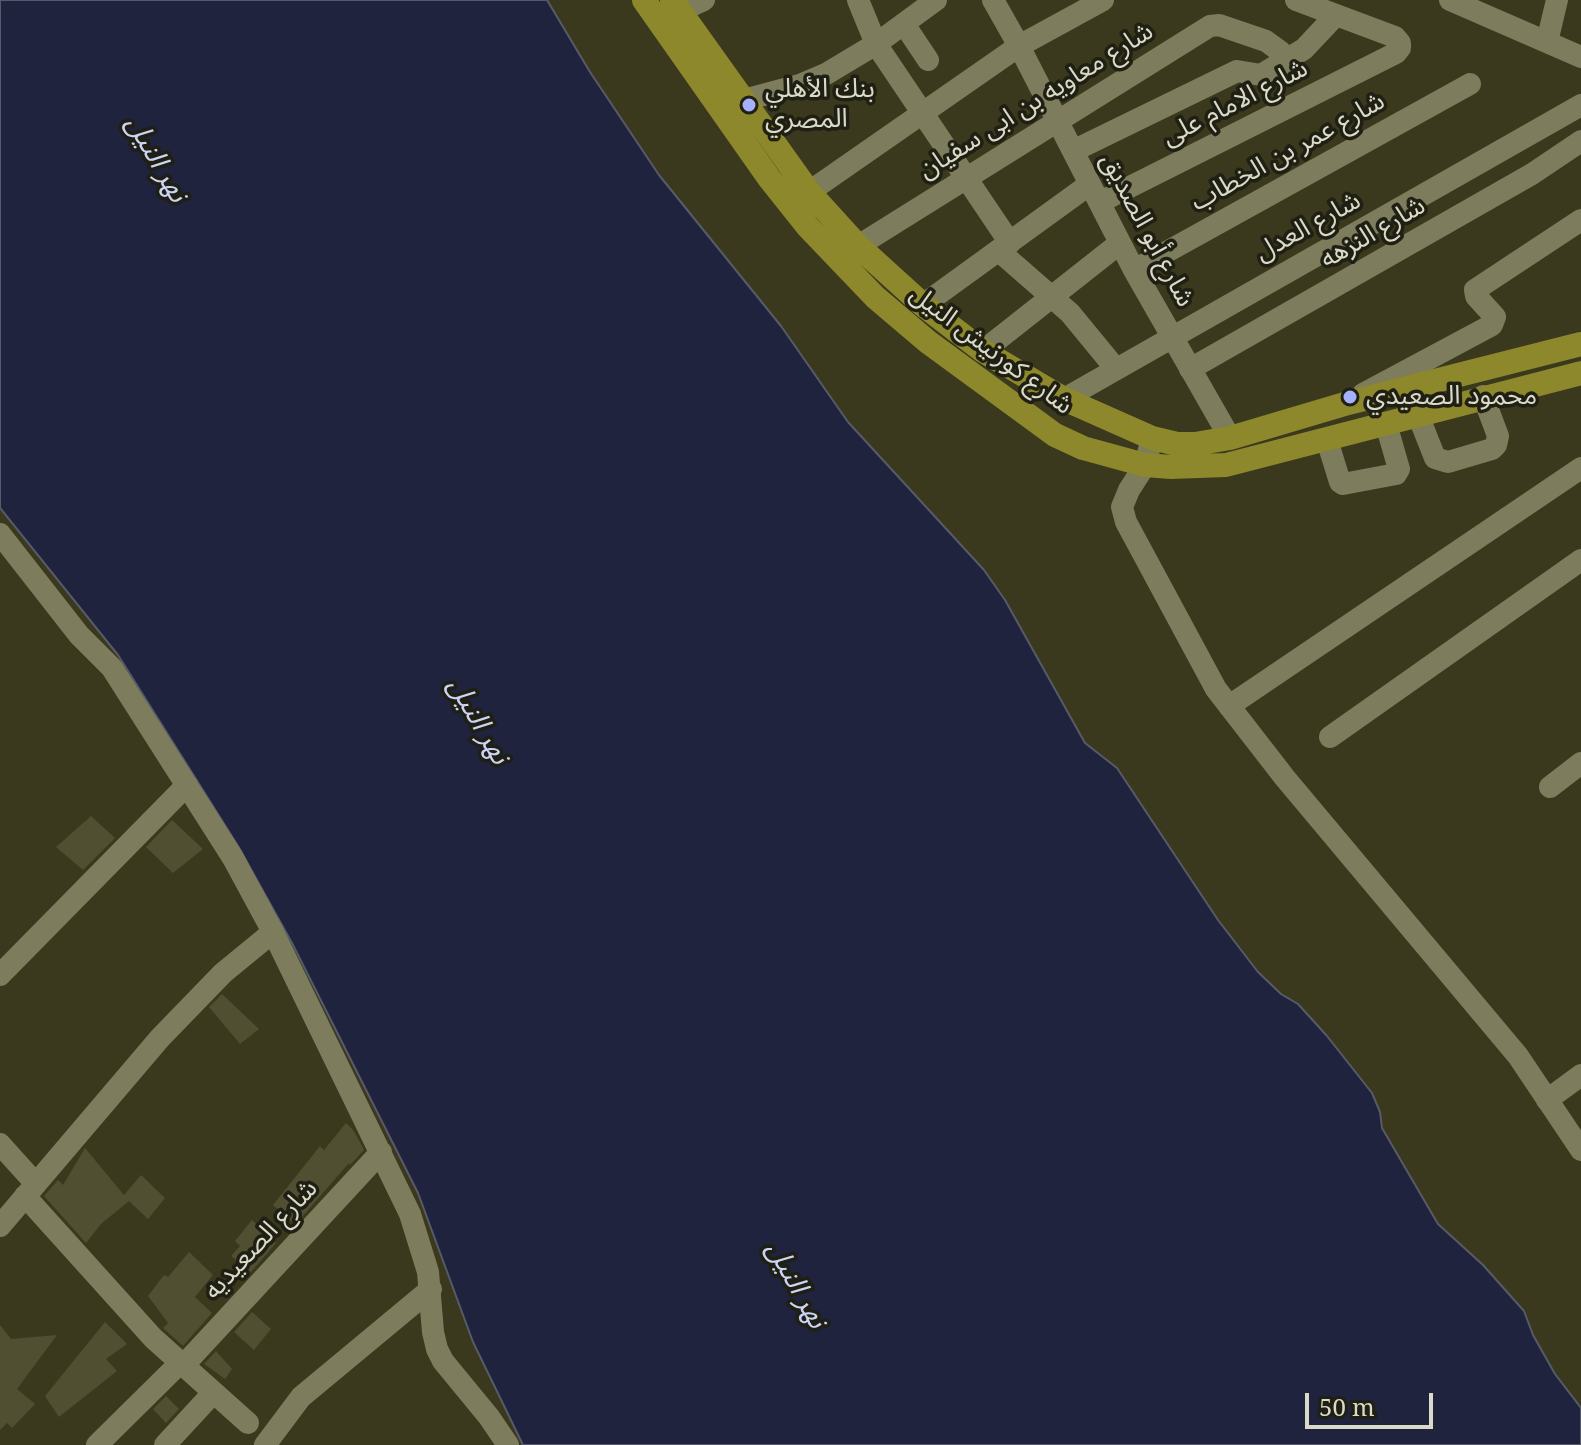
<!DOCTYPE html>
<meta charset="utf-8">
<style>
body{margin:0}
#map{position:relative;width:1581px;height:1445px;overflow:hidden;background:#3a391d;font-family:"Noto Serif",serif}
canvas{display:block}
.scale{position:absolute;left:1305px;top:1393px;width:128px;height:36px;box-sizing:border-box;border:4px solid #dadac9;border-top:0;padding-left:10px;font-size:24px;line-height:28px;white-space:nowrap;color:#dadac9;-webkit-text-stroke:6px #201f13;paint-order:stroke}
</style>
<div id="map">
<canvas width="1581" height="1445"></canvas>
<div class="scale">50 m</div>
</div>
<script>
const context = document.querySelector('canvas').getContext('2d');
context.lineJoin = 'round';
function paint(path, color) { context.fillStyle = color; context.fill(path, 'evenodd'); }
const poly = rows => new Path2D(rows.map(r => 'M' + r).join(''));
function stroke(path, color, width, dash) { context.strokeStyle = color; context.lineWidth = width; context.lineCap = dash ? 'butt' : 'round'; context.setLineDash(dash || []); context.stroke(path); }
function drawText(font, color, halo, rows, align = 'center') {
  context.font = font + ' "Noto Serif","Noto Sans Arabic",serif'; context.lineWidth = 7; context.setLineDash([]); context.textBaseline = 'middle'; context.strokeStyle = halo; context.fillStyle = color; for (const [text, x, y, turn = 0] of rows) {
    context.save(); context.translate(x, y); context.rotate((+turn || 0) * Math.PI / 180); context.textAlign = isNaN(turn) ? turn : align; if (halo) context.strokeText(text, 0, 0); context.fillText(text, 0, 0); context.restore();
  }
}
const water = poly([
 [0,0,547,0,590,72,659,175,781,326,848,422,984,570,1005,600,1085,743,1117,768,1218,920,1258,972,1281,994,1298,1004,1327,1036,1372,1093,1380,1112,1382,1128,1438,1224,1483,1265,1524,1311,1533,1335,1555,1374,1581,1408,1581,1445,523,1445,473,1342,418,1193,292,943,238,846,118,655,0,508,0,0]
]);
paint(water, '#1f233e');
stroke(water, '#575a68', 2);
paint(poly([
 [91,816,115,838,83,870,56,847],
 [172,820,203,849,173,873,146,847],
 [222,994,259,1029,240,1044,209,1007],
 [346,1123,354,1131,364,1150,350,1165,349,1163,295,1225,273,1205,320,1146,324,1150],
 [85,1148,124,1195,141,1175,165,1198,148,1219,129,1201,101,1224,86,1243,44,1196,58,1180,63,1185],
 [252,1220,276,1243,251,1272,231,1256,240,1246,235,1241],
 [189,1252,213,1275,195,1297,212,1313,183,1346,163,1328,168,1323,148,1296,164,1275,168,1277],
 [252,1312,271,1329,254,1350,234,1332],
 [105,1322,127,1344,106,1359,117,1371,59,1417,45,1396],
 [0,1325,11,1339,57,1335,17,1389,35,1404,12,1428,7,1423,0,1430],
 [216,1351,232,1369,225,1379,204,1364],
 [166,1396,179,1409,166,1423,153,1409]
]), '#504f32');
stroke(poly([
 [858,0,876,44,1010,243],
 [993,0,1019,46,1134,270,1230,438],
 [1450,0,1581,57],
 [680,11,704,0],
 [904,24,928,60],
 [1547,42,1557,0],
 [744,100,800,85,826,74,876,44,936,0],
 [1073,151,1237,71,1261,75,1304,49,1336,15],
 [809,192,1019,46,1103,0],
 [1100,202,1396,53,1400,48,1400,43,1395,37,1296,0],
 [858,246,1210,26,1219,25,1266,41,1281,52,1285,63],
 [999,251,1070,313,1116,369],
 [1134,270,1470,84],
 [923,305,1090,184],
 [983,351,1120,243],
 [1190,369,1532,174,1581,141],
 [1363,394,1492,325,1495,317,1476,296,1475,290,1581,220],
 [1064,399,1581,105],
 [1418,415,1435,458,1448,462,1492,449,1496,445,1498,436,1483,396],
 [1152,438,1145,465,1129,490,1122,507,1126,522,1216,689,1285,778,1518,1056,1581,1150],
 [1327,440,1340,482,1343,484,1396,474,1399,469,1386,424],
 [0,534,79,635,112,668,233,858,273,932,410,1214,428,1272,433,1332,437,1349,443,1361,489,1417,508,1445],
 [1229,706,1581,468],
 [1330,737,1581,560],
 [1550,787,1581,763],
 [0,975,187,785],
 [1547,1100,1581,1075],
 [0,1144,36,1184],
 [25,1196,153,1338,248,1423],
 [0,1226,160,1038,223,973,273,932],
 [182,1367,381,1152],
 [97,1445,179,1364],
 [165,1445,213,1393],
 [265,1445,301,1397,431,1289]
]), '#7d7c5d', 22);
stroke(poly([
 [644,0,769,178,808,227,875,297,928,342,1055,435,1083,448,1145,465,1171,467,1226,465,1581,373],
 [672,0,809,192,858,246,923,305,983,351,1064,399,1152,438,1177,444,1195,444,1230,438,1348,403,1581,344]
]), '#8c882b', 24);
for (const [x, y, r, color] of [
 [749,105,8,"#a5b1fc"],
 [1350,397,8,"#a5b1fc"]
]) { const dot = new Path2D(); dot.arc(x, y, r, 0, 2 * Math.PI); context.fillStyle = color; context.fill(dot); stroke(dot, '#201f13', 3); }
drawText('26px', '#dadac9', '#201f13', [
 ["بنك الأهلي",765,90],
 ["المصري",765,120],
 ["محمود الصعيدي",1366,397]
], 'left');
drawText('26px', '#dadac9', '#201f13', [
 ["شارع معاويه بن ابى سفيان",1036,101,-32],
 ["شارع الامام على",1235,103,-27],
 ["شارع عمر بن الخطاب",1288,152,-29],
 ["شارع العدل",1308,227,-29],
 ["شارع أبو الصديق",1147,230,62],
 ["شارع النزهه",1373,233,-30],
 ["شارع كورنيش النيل",991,350,37],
 ["شارع الصعيديه",261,1240,-47]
]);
drawText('italic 28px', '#ccd4f6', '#201f13', [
 ["نهر النيل",156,159,60],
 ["نهر النيل",478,721,60],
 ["نهر النيل",796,1285,61]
]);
</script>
